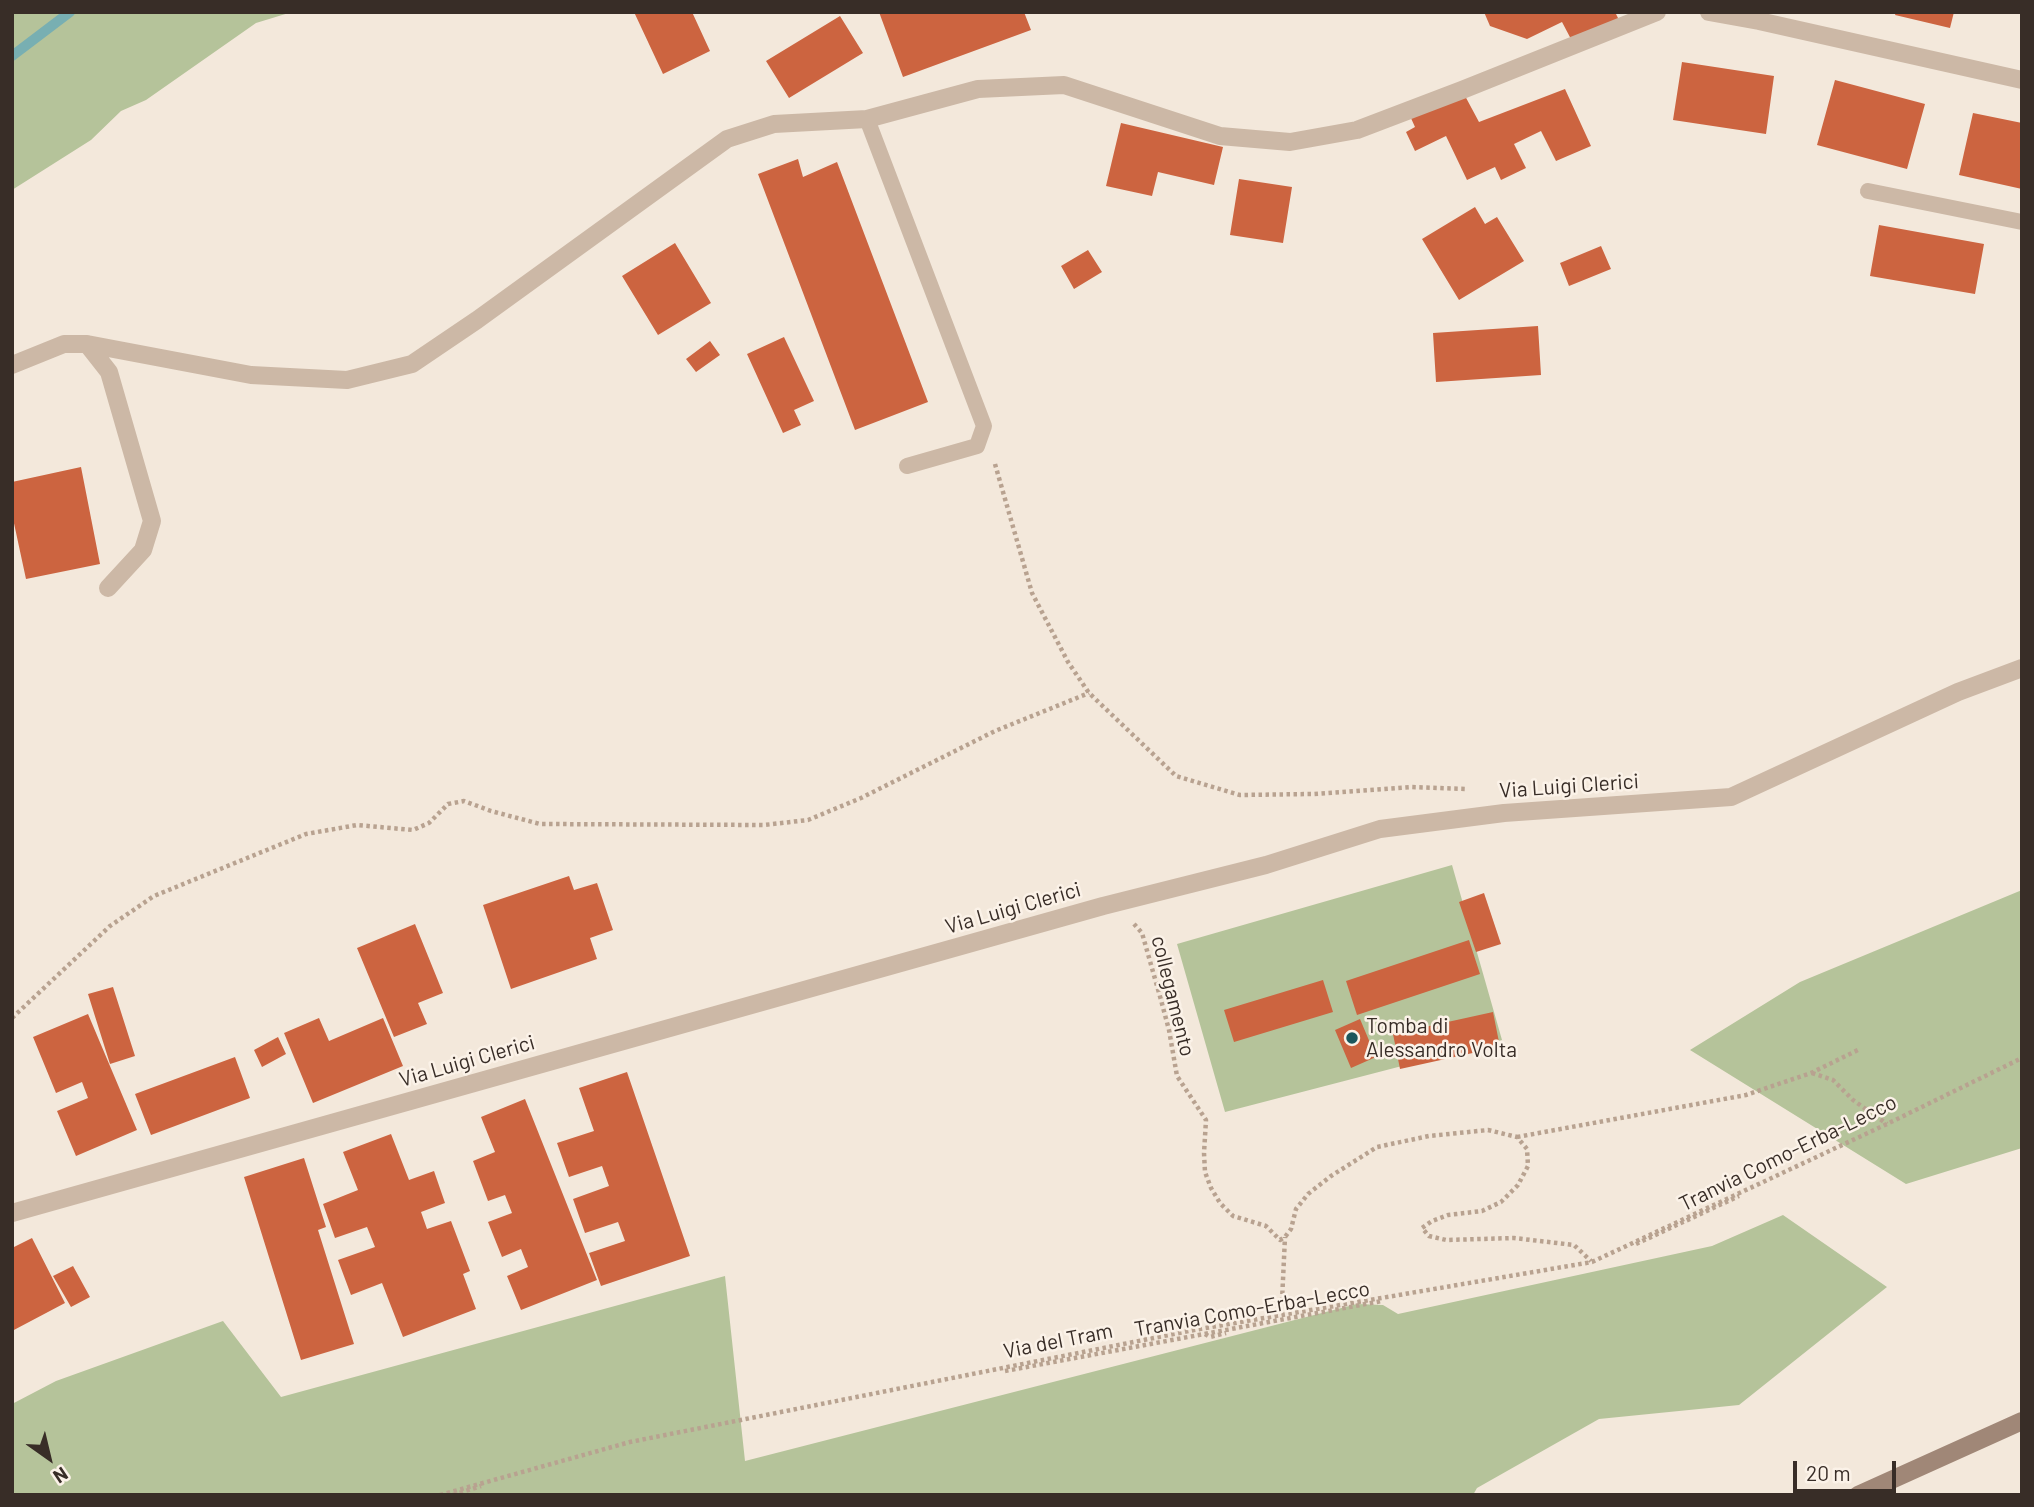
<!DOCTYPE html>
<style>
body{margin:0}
#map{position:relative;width:2034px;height:1507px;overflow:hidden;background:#f3e8db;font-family:Barlow,sans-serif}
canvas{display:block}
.frame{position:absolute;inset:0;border:14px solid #382d27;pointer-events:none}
.north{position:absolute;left:14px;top:1423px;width:70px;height:70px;-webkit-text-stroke:5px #fbf2e8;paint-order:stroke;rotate:146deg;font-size:19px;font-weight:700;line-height:28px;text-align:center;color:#382d27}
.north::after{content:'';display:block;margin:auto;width:24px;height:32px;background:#382d27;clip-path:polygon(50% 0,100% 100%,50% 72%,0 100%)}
.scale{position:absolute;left:1793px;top:1461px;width:103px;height:32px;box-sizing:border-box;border:4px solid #382d27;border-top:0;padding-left:9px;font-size:21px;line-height:24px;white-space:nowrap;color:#382d27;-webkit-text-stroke:5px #fbf2e8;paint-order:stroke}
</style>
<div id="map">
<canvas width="2034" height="1507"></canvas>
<div class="frame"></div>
<div class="north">N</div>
<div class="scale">20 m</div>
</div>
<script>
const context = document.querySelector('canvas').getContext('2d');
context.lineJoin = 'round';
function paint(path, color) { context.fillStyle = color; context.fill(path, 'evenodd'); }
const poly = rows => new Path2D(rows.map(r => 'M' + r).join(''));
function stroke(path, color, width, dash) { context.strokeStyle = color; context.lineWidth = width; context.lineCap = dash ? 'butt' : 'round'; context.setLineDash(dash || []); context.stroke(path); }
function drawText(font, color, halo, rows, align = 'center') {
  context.font = font + ' Barlow,sans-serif'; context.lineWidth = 5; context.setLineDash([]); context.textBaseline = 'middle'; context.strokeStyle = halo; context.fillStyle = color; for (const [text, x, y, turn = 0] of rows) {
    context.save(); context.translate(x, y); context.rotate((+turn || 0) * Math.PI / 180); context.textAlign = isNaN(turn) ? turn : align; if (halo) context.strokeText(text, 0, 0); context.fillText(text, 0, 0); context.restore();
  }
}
paint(poly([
 [12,12,292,12,256,23,146,100,121,111,91,140,12,190],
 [1452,865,1502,1040,1225,1112,1177,944],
 [2022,890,2022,1148,1906,1184,1690,1050,1800,982],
 [1783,1215,1887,1287,1739,1405,1599,1419,1477,1488,1473,1495,12,1495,12,1404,56,1381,223,1321,281,1397,725,1276,745,1461,1357,1304,1383,1305,1398,1314,1712,1246]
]), '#b5c39a');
stroke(poly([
 [12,56,70,12]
]), '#78afb2', 10);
paint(poly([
 [634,12,692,12,710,51,663,74],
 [879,12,1024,12,1031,30,903,77],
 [1484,12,1615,12,1619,20,1572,41,1562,22,1527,39,1490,26],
 [1896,12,1954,12,1950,28,1895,15],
 [840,16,863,53,789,98,766,61],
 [1682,62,1774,76,1766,134,1673,120],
 [1835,80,1925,104,1907,169,1817,145],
 [1565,89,1591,146,1556,161,1541,131,1514,144,1526,168,1501,180,1495,167,1467,180,1446,136,1415,151,1406,132,1415,127,1410,116,1464,94,1479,122],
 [1973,113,2022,123,2022,189,1959,175],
 [1121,123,1223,147,1214,185,1158,172,1152,196,1106,186],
 [798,159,803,177,837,162,928,402,855,430,758,174],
 [1239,179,1292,187,1283,243,1230,235],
 [1475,207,1485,224,1497,217,1524,261,1459,300,1422,239],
 [1879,225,1984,244,1975,294,1870,276],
 [675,243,711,303,658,335,622,276],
 [1601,246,1611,269,1569,286,1560,263],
 [1088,250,1102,272,1074,289,1061,266],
 [1538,326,1541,375,1436,382,1433,333],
 [784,337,814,401,794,410,801,425,783,433,747,354],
 [710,341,720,355,696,372,686,359],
 [81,467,100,564,26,579,12,514,12,482],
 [569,876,574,890,597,883,613,930,590,938,597,959,511,989,483,905],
 [1484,893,1501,944,1476,952,1459,902],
 [415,924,443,993,418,1003,427,1024,394,1037,357,948],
 [1469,940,1480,974,1357,1015,1346,981],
 [1323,980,1333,1012,1234,1042,1224,1010],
 [113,987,135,1056,110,1064,88,994],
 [1493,1012,1500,1047,1400,1069,1393,1034],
 [88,1014,137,1130,76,1156,57,1111,88,1098,82,1082,56,1093,33,1037],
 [319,1018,329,1041,383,1018,403,1066,313,1103,284,1033],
 [1360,1019,1376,1057,1351,1068,1335,1030],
 [278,1037,286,1054,262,1067,254,1050],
 [235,1057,250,1098,151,1135,135,1094],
 [627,1072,690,1256,601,1286,589,1253,625,1241,618,1222,585,1233,573,1199,609,1186,602,1166,569,1177,557,1143,594,1131,579,1088],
 [525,1099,597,1280,521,1310,507,1276,528,1267,521,1249,502,1257,488,1222,512,1213,505,1195,488,1201,473,1161,495,1152,481,1117],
 [391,1134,409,1180,434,1171,445,1203,421,1212,427,1229,451,1221,470,1271,463,1274,476,1309,403,1337,382,1283,351,1295,338,1260,375,1247,367,1227,335,1238,323,1204,358,1190,343,1152],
 [304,1158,326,1227,318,1230,354,1344,301,1360,244,1177],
 [32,1238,65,1303,12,1331,12,1248],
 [73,1266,90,1297,71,1307,53,1276]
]), '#cc6440');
stroke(poly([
 [995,464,1032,593,1068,662,1089,693,1176,776,1240,795,1313,794,1412,787,1466,789],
 [1134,924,1142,933,1161,1000,1169,1030,1177,1076,1206,1120,1204,1153,1205,1172,1211,1188,1220,1203,1233,1216,1266,1226,1280,1240,1285,1237,1291,1229,1296,1209,1308,1194,1331,1176,1377,1147,1429,1136,1488,1130,1517,1137,1527,1149,1528,1166,1518,1185,1501,1202,1482,1211,1448,1215,1432,1221,1422,1228,1429,1236,1446,1240,1514,1238,1574,1245,1591,1261],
 [12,1018,110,926,154,896,306,834,357,825,413,830,429,823,448,804,464,801,491,811,540,824,764,825,808,820,861,798,995,731,1089,693],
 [1812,1073,1833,1080,1853,1100,1887,1124],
 [1517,1137,1746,1095,1811,1073,1860,1049],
 [1636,1244,1739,1196],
 [1282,1301,1285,1237],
 [1205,1334,1210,1337,1226,1333],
 [1005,1371,1382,1301],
 [440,1495,630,1442,1194,1330,1592,1262,1887,1124,2022,1058],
 [453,1495,481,1486]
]), '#b8a290', 4.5, [3.5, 3.5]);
stroke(poly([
 [867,119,984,426,977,446,907,466],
 [1868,191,2022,222]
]), '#ccb8a6', 16);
stroke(poly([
 [1709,12,1759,21,2022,80],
 [87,344,251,375,347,380,412,364,477,320,727,139,774,124,867,119,978,89,1064,85,1220,136,1290,142,1357,130,1462,90,1657,12],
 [12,365,64,344,87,344,109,372,152,521,143,550,108,588],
 [12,1213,1103,906,1266,865,1380,829,1504,813,1731,797,1958,692,2022,668]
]), '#ccb8a6', 18);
stroke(poly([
 [1858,1495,2022,1421]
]), '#a08777', 18);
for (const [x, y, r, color] of [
 [1352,1038,7,"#1b565c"]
]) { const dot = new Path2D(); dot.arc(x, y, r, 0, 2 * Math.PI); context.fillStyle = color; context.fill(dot); stroke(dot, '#fbf2e8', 2.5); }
drawText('21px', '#382d27', '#fbf2e8', [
 ["Via Luigi Clerici",1569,786,-4],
 ["Via Luigi Clerici",1013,908,-16],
 ["collegamento",1173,996,76],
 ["Via Luigi Clerici",467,1061,-16],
 ["Tranvia Como-Erba-Lecco",1788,1153,-26],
 ["Tranvia Como-Erba-Lecco",1252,1309,-10],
 ["Via del Tram",1058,1341,-11]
]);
drawText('21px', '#382d27', '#fbf2e8', [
 ["Tomba di",1366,1026],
 ["Alessandro Volta",1366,1050]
], 'left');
</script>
